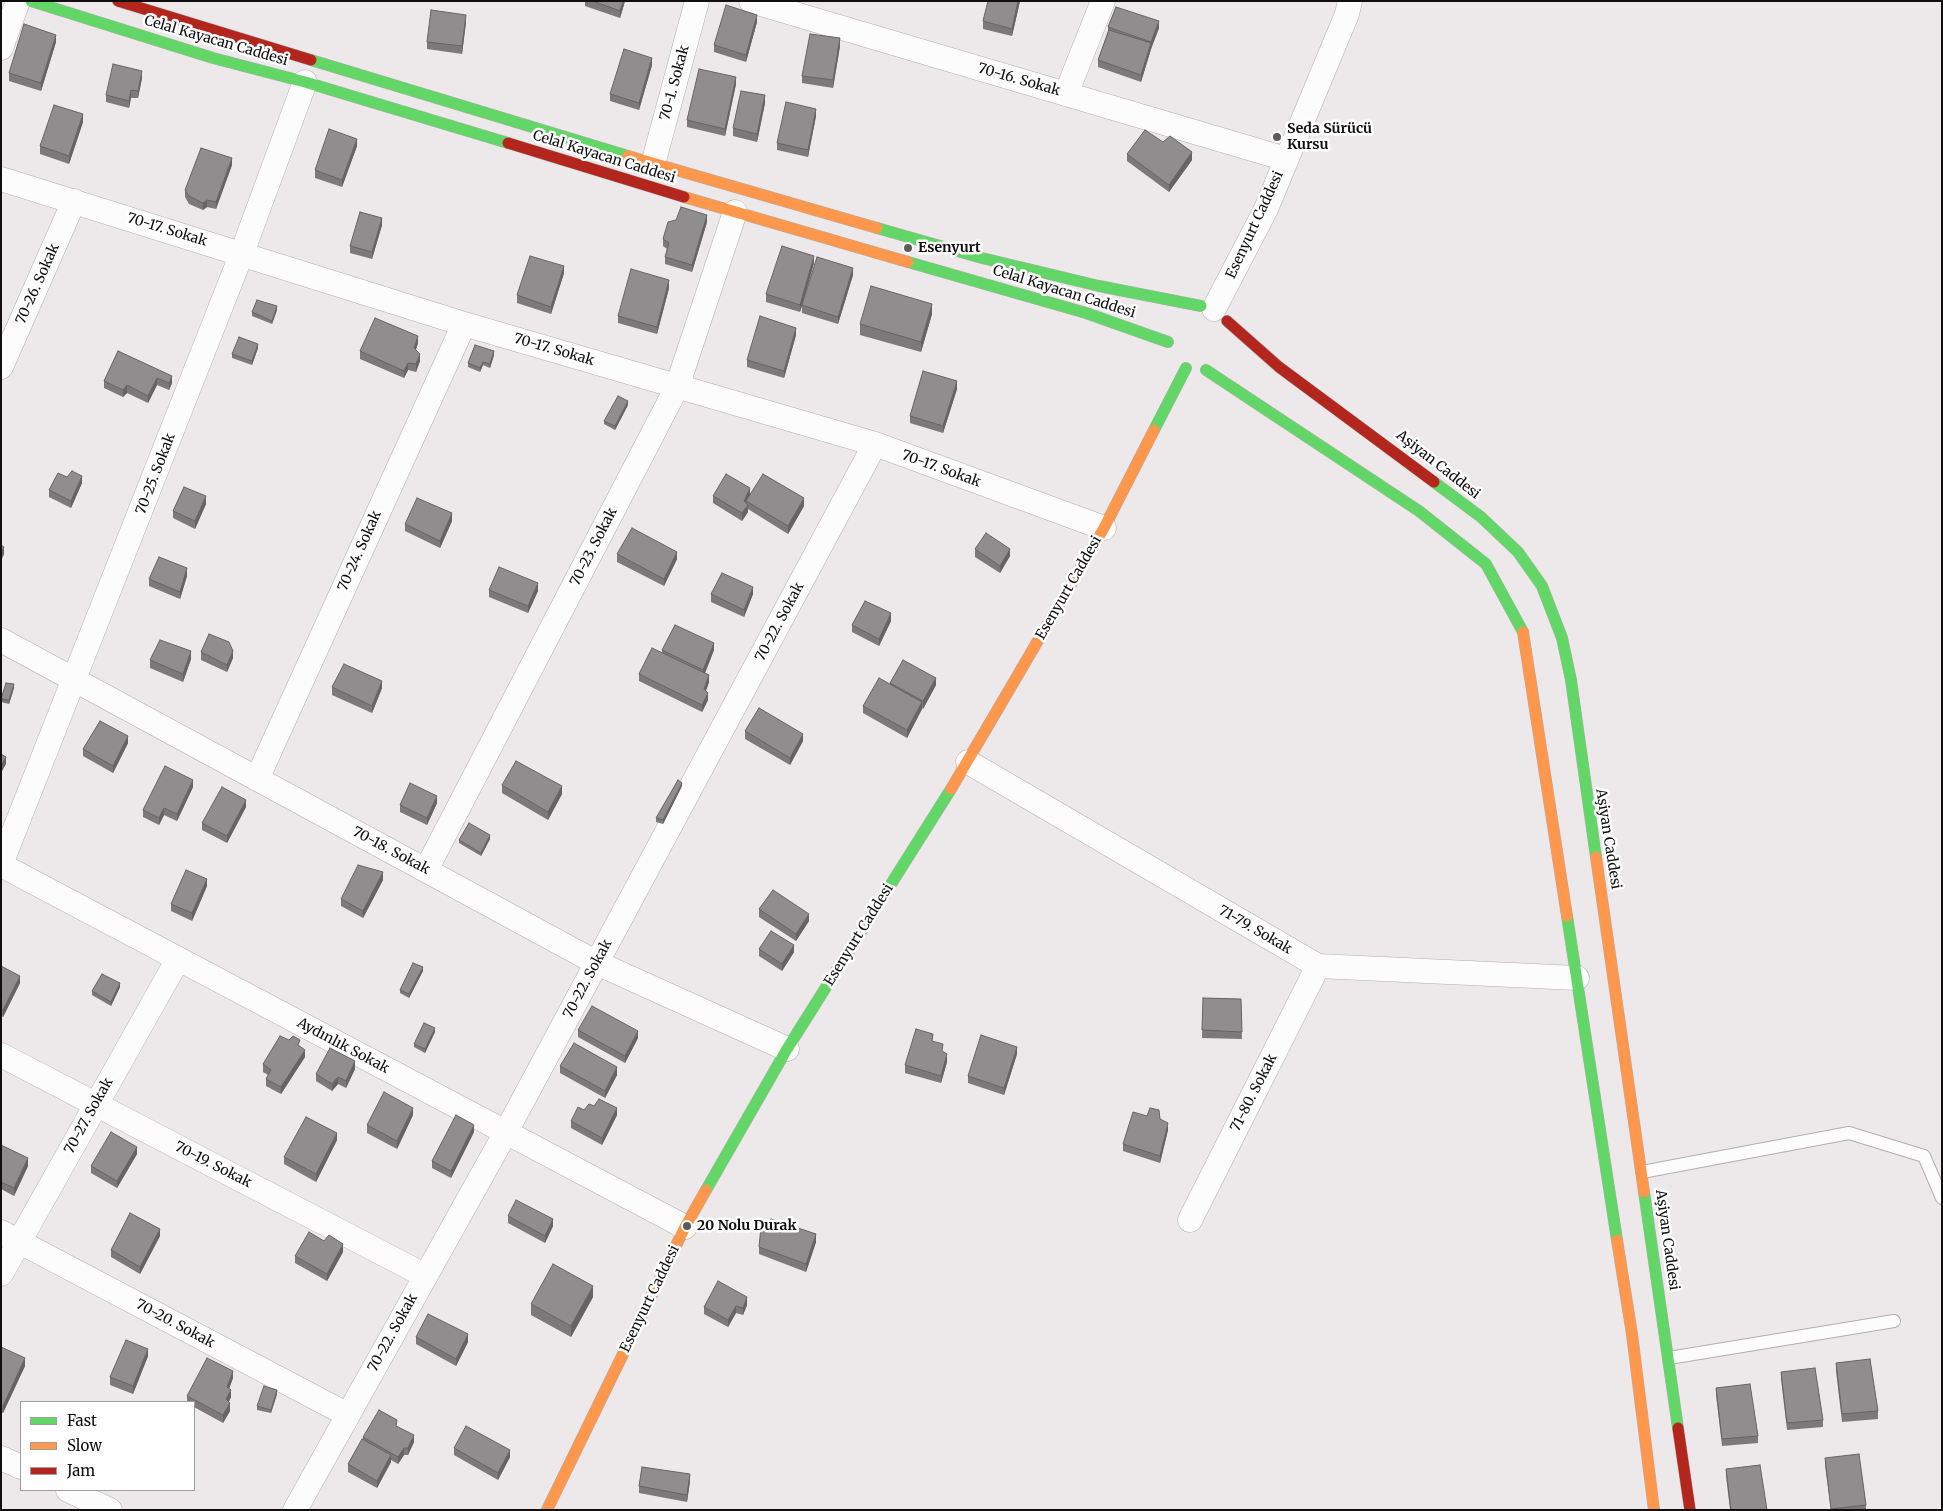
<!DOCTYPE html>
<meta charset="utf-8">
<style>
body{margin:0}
#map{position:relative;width:1943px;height:1511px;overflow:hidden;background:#ede8ea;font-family:Merriweather,serif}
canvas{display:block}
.frame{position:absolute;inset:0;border:2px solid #100e0f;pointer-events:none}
.legend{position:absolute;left:20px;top:1401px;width:175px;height:90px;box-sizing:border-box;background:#fff;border:1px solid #9f9f9f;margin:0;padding:6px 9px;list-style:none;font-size:15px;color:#100e0f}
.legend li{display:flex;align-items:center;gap:10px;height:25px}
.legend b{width:25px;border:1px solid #9f9f9f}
</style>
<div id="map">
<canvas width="1943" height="1511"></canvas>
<div class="frame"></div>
<ul class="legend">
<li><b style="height:6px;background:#63d668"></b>Fast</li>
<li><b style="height:6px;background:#ff974d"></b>Slow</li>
<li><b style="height:6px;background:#b3261e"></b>Jam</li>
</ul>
</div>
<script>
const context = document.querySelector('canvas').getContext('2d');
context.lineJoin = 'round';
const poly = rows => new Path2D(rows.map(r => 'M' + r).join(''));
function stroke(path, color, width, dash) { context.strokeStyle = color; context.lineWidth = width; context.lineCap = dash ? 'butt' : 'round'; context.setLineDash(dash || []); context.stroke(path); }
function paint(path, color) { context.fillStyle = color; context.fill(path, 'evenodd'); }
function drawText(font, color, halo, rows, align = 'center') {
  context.font = font + ' Merriweather,serif'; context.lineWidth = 5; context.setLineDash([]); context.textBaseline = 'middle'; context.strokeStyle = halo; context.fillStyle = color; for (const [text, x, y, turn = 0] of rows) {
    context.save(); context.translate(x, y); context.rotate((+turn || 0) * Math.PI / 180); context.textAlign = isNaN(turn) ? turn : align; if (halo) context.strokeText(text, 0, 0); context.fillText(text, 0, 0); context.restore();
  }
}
const lane = poly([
 [1642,1172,1849,1133,1924,1156,1942,1198],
 [1669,1358,1894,1321]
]);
const street = poly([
 [751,1,1286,159],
 [1,48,18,1],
 [1066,94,1103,1],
 [653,164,697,1],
 [1,179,464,324,875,444,1104,528],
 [1214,309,1266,209,1347,14,1350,1],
 [1,367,74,201],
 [1,640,597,963,787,1049],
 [968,762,1318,966,1577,978],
 [257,779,464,324],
 [1,864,242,253,305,82],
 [1,865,685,1227],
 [426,870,677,387,735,212],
 [1,1055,424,1275],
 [1190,1220,1318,966],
 [1,1232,348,1415],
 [1,1274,178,959],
 [1,1458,21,1467],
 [68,1490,110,1510],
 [295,1510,506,1132,875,444]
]);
const fast = poly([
 [31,1,213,58,305,82,508,143],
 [311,60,628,156],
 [877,228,982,258,1099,286,1201,306],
 [908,262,1086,313,1168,342],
 [1206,370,1419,511,1486,564,1523,632],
 [1154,430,1186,368],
 [1434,482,1481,517,1518,552,1542,586,1562,638,1571,680,1596,857],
 [1567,916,1617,1240],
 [706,1190,787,1049,951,789],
 [1644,1192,1678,1428]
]);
const slow = poly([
 [628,156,877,228],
 [684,197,908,262],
 [1523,632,1567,916],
 [951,789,1104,528,1154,430],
 [1596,857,1644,1192],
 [1617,1240,1632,1334,1654,1510],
 [547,1510,685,1227,706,1190]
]);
const jam = poly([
 [118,1,311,60],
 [508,143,684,197],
 [1227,321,1279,367,1434,482],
 [1678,1428,1690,1510]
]);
stroke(lane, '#b1aeaf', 14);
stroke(street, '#b1aeaf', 25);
stroke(fast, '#b1aeaf', 12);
stroke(slow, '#b1aeaf', 12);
stroke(jam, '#b1aeaf', 12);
stroke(lane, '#fcfcfc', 12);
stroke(street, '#fcfcfc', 24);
stroke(fast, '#63d668', 11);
stroke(slow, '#ff974d', 11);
stroke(jam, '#b3261e', 11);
paint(poly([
 [585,1,625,1,620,18,585,6],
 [1020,1,1012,36,983,29,983,21],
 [466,22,462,54,427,49,427,42],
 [757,22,746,62,714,52,714,45],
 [1108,27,1159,28,1151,49,1141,82,1098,67,1098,60,1108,31],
 [56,42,41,91,9,81,9,73],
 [840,46,833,88,802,83,802,76],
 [652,65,639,110,610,101,610,94],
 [142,78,138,98,131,98,129,108,106,102,106,95],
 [736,84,725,136,687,127,687,120],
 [765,103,757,142,733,136,733,128],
 [816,116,808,157,777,150,777,143],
 [83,122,69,164,40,154,40,146],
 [1163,142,1192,160,1169,192,1127,161,1127,154],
 [357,146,342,187,315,178,315,170],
 [232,165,216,209,207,207,203,210,189,204,185,197,185,190],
 [707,222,692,272,665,264,665,257,667,249,663,246,663,239],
 [382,225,372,259,350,253,350,246],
 [814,263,803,303,853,275,838,324,802,313,802,306,800,312,766,302,766,294],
 [564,273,551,314,517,303,517,295],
 [669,288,657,334,618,323,618,316],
 [277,310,272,324,252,316,252,312],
 [932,314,921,352,860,335,860,324],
 [796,335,784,378,747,367,747,360],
 [418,343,416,350,420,361,416,372,408,370,404,378,360,359,360,351],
 [258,348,252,365,232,358,232,354],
 [118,351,172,383,169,390,157,385,148,403,127,393,123,397,104,388,104,381],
 [494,355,490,368,483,365,480,372,468,367,468,363],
 [957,389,943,433,910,423,910,416],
 [628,405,615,430,604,424,604,421],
 [82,483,71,508,49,497,49,490],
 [750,494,804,506,788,534,748,509,748,512,742,521,713,503,713,496],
 [206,504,195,529,173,518,173,511],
 [452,521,440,548,405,531,405,524],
 [975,549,1010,556,1000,573,975,557],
 [617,554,677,559,664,586,617,562],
 [187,576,180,599,149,586,149,579],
 [489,590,538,591,528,613,489,597],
 [711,594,753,594,744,617,711,602],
 [891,621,879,646,852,632,852,625],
 [662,650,714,650,705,673,709,682,706,691,708,700,702,712,639,681,639,674,662,653],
 [201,652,233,658,227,672,201,660],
 [191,659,183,682,150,668,150,660],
 [890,683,936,685,923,709,922,708,922,709,907,738,863,713,863,706,890,684],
 [332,687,382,688,372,713,332,695],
 [14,688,9,704,1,702,1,697],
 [745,731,803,741,790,765,745,739],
 [128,743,113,773,83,756,83,749],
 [502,785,562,794,548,820,502,793],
 [682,786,663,824,656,822,656,818],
 [193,787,177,821,164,815,159,825,143,817,143,810],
 [437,803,427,825,400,812,400,805],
 [246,807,227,843,202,830,202,823],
 [490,839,481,856,459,843,459,840],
 [383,880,363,918,341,906,341,899],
 [207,886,192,921,171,911,171,904],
 [759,909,809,921,796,941,759,917],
 [759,949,794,952,782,971,759,956],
 [1,966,20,983,3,1017,1,1016],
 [423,971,409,998,400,993,400,990],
 [120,987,111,1006,92,995,92,991],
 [1203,998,1241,999,1242,1039,1202,1038],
 [578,1030,638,1038,625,1063,578,1037],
 [435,1032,425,1053,414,1047,414,1044],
 [933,1041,943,1052,947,1062,941,1083,905,1073,905,1065],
 [300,1047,305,1057,281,1094,266,1086,266,1079,268,1075,263,1072,263,1064],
 [1017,1054,1004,1095,968,1083,968,1076],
 [560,1066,617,1075,605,1098,560,1073],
 [355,1069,346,1088,338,1084,332,1091,316,1081,316,1074],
 [584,1110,617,1115,602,1145,571,1128,571,1121],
 [413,1115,397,1149,367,1133,367,1125],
 [1147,1116,1160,1119,1168,1130,1160,1163,1123,1151,1123,1144],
 [474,1132,451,1178,432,1168,432,1161],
 [337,1140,316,1182,284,1164,284,1157],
 [1,1145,28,1166,14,1196,1,1189],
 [137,1154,117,1188,91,1173,91,1166],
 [508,1216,553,1226,545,1243,508,1223],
 [160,1236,140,1274,111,1257,111,1250],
 [324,1241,343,1252,327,1281,295,1263,295,1256],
 [816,1242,806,1272,759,1254,759,1247],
 [593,1297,571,1337,531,1315,531,1304],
 [747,1305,743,1315,736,1313,728,1327,704,1314,704,1307],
 [416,1337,468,1342,456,1366,416,1344],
 [1,1347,25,1366,3,1413,1,1412],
 [148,1356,133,1394,110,1385,110,1377],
 [1836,1363,1878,1411,1878,1419,1842,1422,1836,1371],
 [1781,1372,1823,1420,1823,1427,1787,1430,1781,1379],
 [233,1378,229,1389,231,1397,229,1402,230,1411,223,1423,194,1407,194,1402,187,1402,187,1396],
 [1716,1388,1758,1436,1758,1443,1722,1446,1716,1395],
 [277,1394,271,1413,257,1410,257,1406],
 [397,1426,414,1442,408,1455,404,1455,398,1464,391,1460,391,1462,377,1488,348,1472,348,1464,363,1439,363,1437],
 [454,1448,510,1457,498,1480,454,1455],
 [1825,1458,1866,1505,1866,1510,1831,1510,1825,1465],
 [1726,1469,1767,1510,1730,1510,1726,1476],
 [690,1481,687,1502,639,1493,639,1486]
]), '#7c797b');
paint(poly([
 [623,1,625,1,620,18,620,11],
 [1018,1,1020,1,1012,36,1012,29],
 [466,15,466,22,462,54,462,46],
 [757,15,757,22,746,62,746,55],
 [1159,21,1159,28,1151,49,1141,82,1141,75,1151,42],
 [56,35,56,42,41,91,41,83],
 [840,38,840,46,833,88,833,80],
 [652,58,652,65,639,110,639,103],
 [142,71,142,78,138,98,138,91],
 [736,77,736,84,725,136,725,129],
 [131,90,131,98,129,108,129,101],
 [765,95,765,103,757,142,757,134],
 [816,109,816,116,808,157,808,150],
 [83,114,83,122,69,164,69,156],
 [357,139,357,146,342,187,342,180],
 [1192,152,1192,160,1169,192,1169,185],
 [232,158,232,165,216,209,216,202],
 [207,200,207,207,203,210,203,203],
 [707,215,707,222,692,272,692,265],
 [382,218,382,225,372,259,372,252],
 [814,256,814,263,800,312,800,305],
 [564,266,564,273,551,314,551,307],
 [853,268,853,275,838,324,838,317],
 [669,280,669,288,657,334,657,327],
 [932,304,932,314,921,352,921,342],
 [277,306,277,310,272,324,272,321],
 [796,328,796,335,784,378,784,371],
 [418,336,418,343,414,355,414,348],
 [258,344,258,348,252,365,252,361],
 [494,351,494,355,490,368,490,364],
 [420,354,420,361,416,372,416,364],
 [483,362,483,365,480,372,480,368],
 [408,363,408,370,404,378,404,371],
 [172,376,172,383,169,390,169,383],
 [157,378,157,385,148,403,148,396],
 [957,381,957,389,943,433,943,426],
 [127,385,127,393,123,397,123,390],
 [628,401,628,405,615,430,615,426],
 [82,476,82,483,71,508,71,501],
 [750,488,750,496,746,501,746,504,744,501],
 [206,496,206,504,195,529,195,521],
 [804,498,804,506,788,534,788,526],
 [748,505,748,512,742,521,742,513],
 [452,513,452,521,440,548,440,541],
 [4,547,4,554,1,561,1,553],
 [1010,549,1010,556,1000,573,1000,566],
 [677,552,677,559,664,586,664,579],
 [187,568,187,576,180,599,180,592],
 [538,583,538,591,528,613,528,606],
 [753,587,753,594,744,617,744,610],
 [891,613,891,621,879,646,879,639],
 [714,643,714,650,703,678,703,670],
 [191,651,191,659,183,682,183,674],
 [233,651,233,658,227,672,227,665],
 [709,675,709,682,704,696,704,689],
 [936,678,936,685,923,709,923,701],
 [382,681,382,688,372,713,372,706],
 [14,684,14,688,9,704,9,700],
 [708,693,708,700,702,712,702,705],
 [922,702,922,709,907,738,907,730],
 [803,734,803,741,790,765,790,758],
 [128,736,128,743,113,773,113,766],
 [6,757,6,764,1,773,1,766],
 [193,780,193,787,177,821,177,814],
 [682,783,682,786,663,824,663,820],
 [562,786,562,794,548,820,548,812],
 [437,796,437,803,427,825,427,818],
 [246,800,246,807,227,843,227,836],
 [164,808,164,815,159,825,159,818],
 [490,835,490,839,481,856,481,853],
 [383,872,383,880,363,918,363,911],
 [207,879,207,886,192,921,192,913],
 [809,914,809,921,796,941,796,934],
 [794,945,794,952,782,971,782,964],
 [423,967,423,971,409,998,409,994],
 [20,976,20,983,3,1017,3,1010],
 [120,983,120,987,111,1006,111,1002],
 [435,1028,435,1032,425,1053,425,1049],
 [638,1031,638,1038,625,1063,625,1056],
 [1017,1047,1017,1054,1004,1095,1004,1088],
 [305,1050,305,1057,281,1094,281,1087],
 [947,1054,947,1062,941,1083,941,1076],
 [355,1061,355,1069,346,1088,346,1081],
 [617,1067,617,1075,605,1098,605,1091],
 [338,1077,338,1084,332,1091,332,1084],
 [413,1108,413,1115,397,1149,397,1141],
 [617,1108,617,1115,602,1145,602,1138],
 [1168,1123,1168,1130,1160,1163,1160,1156],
 [474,1125,474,1132,451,1178,451,1171],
 [337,1133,337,1140,316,1182,316,1174],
 [137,1147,137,1154,117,1188,117,1181],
 [28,1158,28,1166,14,1196,14,1188],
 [553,1219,553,1226,545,1243,545,1236],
 [160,1229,160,1236,140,1274,140,1267],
 [816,1234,816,1242,806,1272,806,1264],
 [343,1244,343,1252,327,1281,327,1274],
 [593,1286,593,1297,571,1337,571,1326],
 [747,1297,747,1305,743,1315,743,1308],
 [736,1306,736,1313,728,1327,728,1320],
 [468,1334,468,1342,456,1366,456,1359],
 [148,1349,148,1356,133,1394,133,1386],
 [25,1358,25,1366,3,1413,3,1406],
 [233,1371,233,1378,227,1394,227,1387],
 [231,1390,231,1397,226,1407,226,1399],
 [277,1390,277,1394,271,1413,271,1410],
 [230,1403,230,1411,223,1423,223,1415],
 [414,1435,414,1442,408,1455,408,1448],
 [404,1448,404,1455,398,1464,398,1457],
 [510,1450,510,1457,498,1480,498,1473],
 [391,1455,391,1462,377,1488,377,1481],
 [690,1474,690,1481,687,1502,687,1495]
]), '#656364');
const building = poly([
 [593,1,623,1,620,11,593,1],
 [988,1,1018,1,1012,29,983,21,988,1],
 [726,5,757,15,746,55,714,45,726,5],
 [1116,7,1159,21,1151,42,1108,27,1116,7],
 [431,10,466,15,462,46,427,42,431,10],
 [24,24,56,35,41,83,9,73,24,24],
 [1109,30,1151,43,1141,75,1098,60,1109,30],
 [810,34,840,38,833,80,802,76,810,34],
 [624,49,652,58,639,103,610,94,624,49],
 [113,64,142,71,138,91,131,90,129,101,106,95,113,64],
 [699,69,736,77,725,129,687,120,699,69],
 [741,91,765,95,757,134,733,128,741,91],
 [786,102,816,109,808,150,777,143,786,102],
 [54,105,83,114,69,156,40,146,54,105],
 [329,129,357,139,342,180,315,170,329,129],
 [1145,130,1163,142,1170,136,1192,152,1169,185,1127,154,1145,130],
 [201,148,232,158,216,202,207,200,203,203,189,196,185,190,201,148],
 [681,207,707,215,692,265,665,257,669,243,663,239,668,222,676,220,681,207],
 [360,212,382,218,372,252,350,246,360,212],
 [782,246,814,256,800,305,766,294,782,246],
 [530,256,564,266,551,307,517,295,530,256],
 [817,257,853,268,838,317,802,305,817,257],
 [631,269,669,280,657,327,618,316,631,269],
 [871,286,932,304,921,342,860,324,871,286],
 [257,300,277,306,272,321,252,312,257,300],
 [760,316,796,328,784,371,747,360,760,316],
 [375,318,418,336,414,348,420,354,416,364,408,363,404,371,360,351,375,318],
 [239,337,258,344,252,361,232,354,239,337],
 [475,345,494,351,490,364,483,362,480,368,468,363,475,345],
 [118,351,172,376,169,383,157,378,148,396,127,385,123,390,104,381,118,351],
 [923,371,957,381,943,426,910,416,923,371],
 [618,396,628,401,615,426,604,421,618,396],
 [72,471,82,476,71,501,49,490,58,473,67,477,72,471],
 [726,474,750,488,744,501,748,505,742,513,713,496,726,474],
 [763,474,804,498,788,526,746,501,763,474],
 [184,487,206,496,195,521,173,511,184,487],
 [417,498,452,513,440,541,405,524,417,498],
 [632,528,677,552,664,579,617,554,632,528],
 [986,533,1010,549,1000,566,975,549,986,533],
 [1,545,4,547,1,553,1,545],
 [159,557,187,568,180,592,149,579,159,557],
 [499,567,538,583,528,606,489,590,499,567],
 [722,573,753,587,744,610,711,594,722,573],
 [865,601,891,613,879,639,852,625,865,601],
 [675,625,714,643,703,670,662,650,675,625],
 [209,634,229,642,233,651,227,665,201,652,209,634],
 [160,640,191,651,183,674,150,660,160,640],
 [652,648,709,675,704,689,708,693,702,705,639,674,652,648],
 [903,660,936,678,923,701,890,683,903,660],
 [344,664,382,681,372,706,332,687,344,664],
 [879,678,922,702,907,730,863,706,879,678],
 [6,683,14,684,9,700,1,699,6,683],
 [759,708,803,734,790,758,745,731,759,708],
 [100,721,128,736,113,766,83,749,100,721],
 [1,754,6,757,1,766,1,754],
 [516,761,562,786,548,812,502,785,516,761],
 [165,766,193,780,177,814,164,808,159,818,143,810,165,766],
 [678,780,682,783,663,820,656,818,678,780],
 [410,783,437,796,427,818,400,805,410,783],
 [222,787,246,800,227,836,202,823,222,787],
 [469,823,490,835,481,853,459,840,469,823],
 [358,865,383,872,363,911,341,899,358,865],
 [186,870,207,879,192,913,171,904,186,870],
 [773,890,809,914,796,934,759,909,773,890],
 [771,931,794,945,782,964,759,949,771,931],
 [413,963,423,967,409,994,400,990,413,963],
 [1,966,20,976,3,1010,1,1009,1,966],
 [102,974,120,983,111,1002,92,991,102,974],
 [1203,998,1241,999,1242,1032,1202,1030,1203,998],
 [592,1006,638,1031,625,1056,578,1030,592,1006],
 [424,1023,435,1028,425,1049,414,1044,424,1023],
 [916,1029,933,1034,932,1041,943,1044,942,1051,947,1054,941,1076,905,1065,916,1029],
 [981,1035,1017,1047,1004,1088,968,1076,981,1035],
 [280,1036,289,1040,293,1036,300,1040,298,1045,305,1050,281,1087,266,1079,271,1070,263,1064,280,1036],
 [574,1043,617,1067,605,1091,560,1066,574,1043],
 [330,1048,355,1061,346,1081,338,1077,332,1084,316,1074,330,1048],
 [384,1092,413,1108,397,1141,367,1125,384,1092],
 [599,1099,617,1108,602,1138,571,1121,578,1107,584,1110,589,1104,594,1106,599,1099],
 [1150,1108,1159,1110,1160,1119,1168,1123,1160,1156,1123,1144,1133,1112,1147,1116,1150,1108],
 [456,1115,474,1125,451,1171,432,1161,456,1115],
 [306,1117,337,1133,316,1174,284,1157,306,1117],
 [111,1132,137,1147,117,1181,91,1166,111,1132],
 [1,1145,28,1158,14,1188,1,1182,1,1145],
 [516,1200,553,1219,545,1236,508,1216,516,1200],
 [130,1213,160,1229,140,1267,111,1250,130,1213],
 [771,1219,816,1234,806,1264,759,1247,761,1227,767,1227,771,1219],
 [309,1232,324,1241,329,1235,343,1244,327,1274,295,1256,309,1232],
 [553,1264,593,1286,571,1326,531,1304,553,1264],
 [718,1281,747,1297,743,1308,736,1306,728,1320,704,1307,718,1281],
 [428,1314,468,1334,456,1359,416,1337,428,1314],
 [126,1340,148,1349,133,1386,110,1377,126,1340],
 [1,1347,25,1358,3,1406,1,1405,1,1347],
 [207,1358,233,1371,227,1387,231,1390,226,1399,230,1403,223,1415,187,1396,207,1358],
 [1870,1359,1878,1411,1842,1414,1836,1363,1870,1359],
 [1815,1368,1823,1420,1787,1423,1781,1372,1815,1368],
 [1750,1384,1758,1436,1722,1439,1716,1388,1750,1384],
 [264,1386,277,1390,271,1410,257,1406,264,1386],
 [379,1410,397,1420,396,1426,414,1435,408,1448,404,1448,398,1457,363,1437,379,1410],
 [466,1426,510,1450,498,1473,454,1448,466,1426],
 [362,1439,391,1455,377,1481,348,1464,362,1439],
 [1859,1454,1866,1505,1831,1509,1825,1458,1859,1454],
 [1760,1465,1767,1510,1731,1510,1726,1469,1760,1465],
 [642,1467,690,1474,687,1495,639,1486,642,1467]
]);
paint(building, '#908d8f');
stroke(building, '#656364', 1);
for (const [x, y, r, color] of [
 [1277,137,5,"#5d5a5c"],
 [908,248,5,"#5d5a5c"],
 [687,1226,5,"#5d5a5c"]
]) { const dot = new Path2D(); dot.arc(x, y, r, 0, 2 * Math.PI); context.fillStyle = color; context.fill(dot); stroke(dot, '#fff', 2); }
drawText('14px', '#100e0f', '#fff', [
 ["Celal Kayacan Caddesi",216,41,16],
 ["70-16. Sokak",1019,80,16],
 ["70-1. Sokak",675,83,-75],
 ["Celal Kayacan Caddesi",604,157,17],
 ["Esenyurt Caddesi",1255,225,-65],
 ["70-17. Sokak",167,230,17],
 ["70-26. Sokak",38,284,-66],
 ["Celal Kayacan Caddesi",1064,292,17],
 ["70-17. Sokak",554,350,16],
 ["Aşiyan Caddesi",1438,465,38],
 ["70-17. Sokak",941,469,20],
 ["70-25. Sokak",156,474,-69],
 ["70-23. Sokak",594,547,-63],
 ["70-24. Sokak",360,551,-66],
 ["Esenyurt Caddesi",1069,588,-60],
 ["70-22. Sokak",780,622,-62],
 ["Aşiyan Caddesi",1608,839,81],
 ["70-18. Sokak",391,851,28],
 ["71-79. Sokak",1255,930,30],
 ["Esenyurt Caddesi",859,935,-58],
 ["70-22. Sokak",588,979,-62],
 ["Aydınlık Sokak",343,1046,28],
 ["71-80. Sokak",1254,1093,-63],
 ["70-27. Sokak",89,1116,-61],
 ["70-19. Sokak",213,1165,27],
 ["Aşiyan Caddesi",1667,1240,82],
 ["Esenyurt Caddesi",650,1299,-64],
 ["70-20. Sokak",175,1324,28],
 ["70-22. Sokak",393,1333,-61]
]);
drawText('bold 14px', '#100e0f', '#fff', [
 ["Seda Sürücü",1287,129],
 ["Kursu",1287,145],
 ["Esenyurt",918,248],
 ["20 Nolu Durak",697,1226]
], 'left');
</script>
